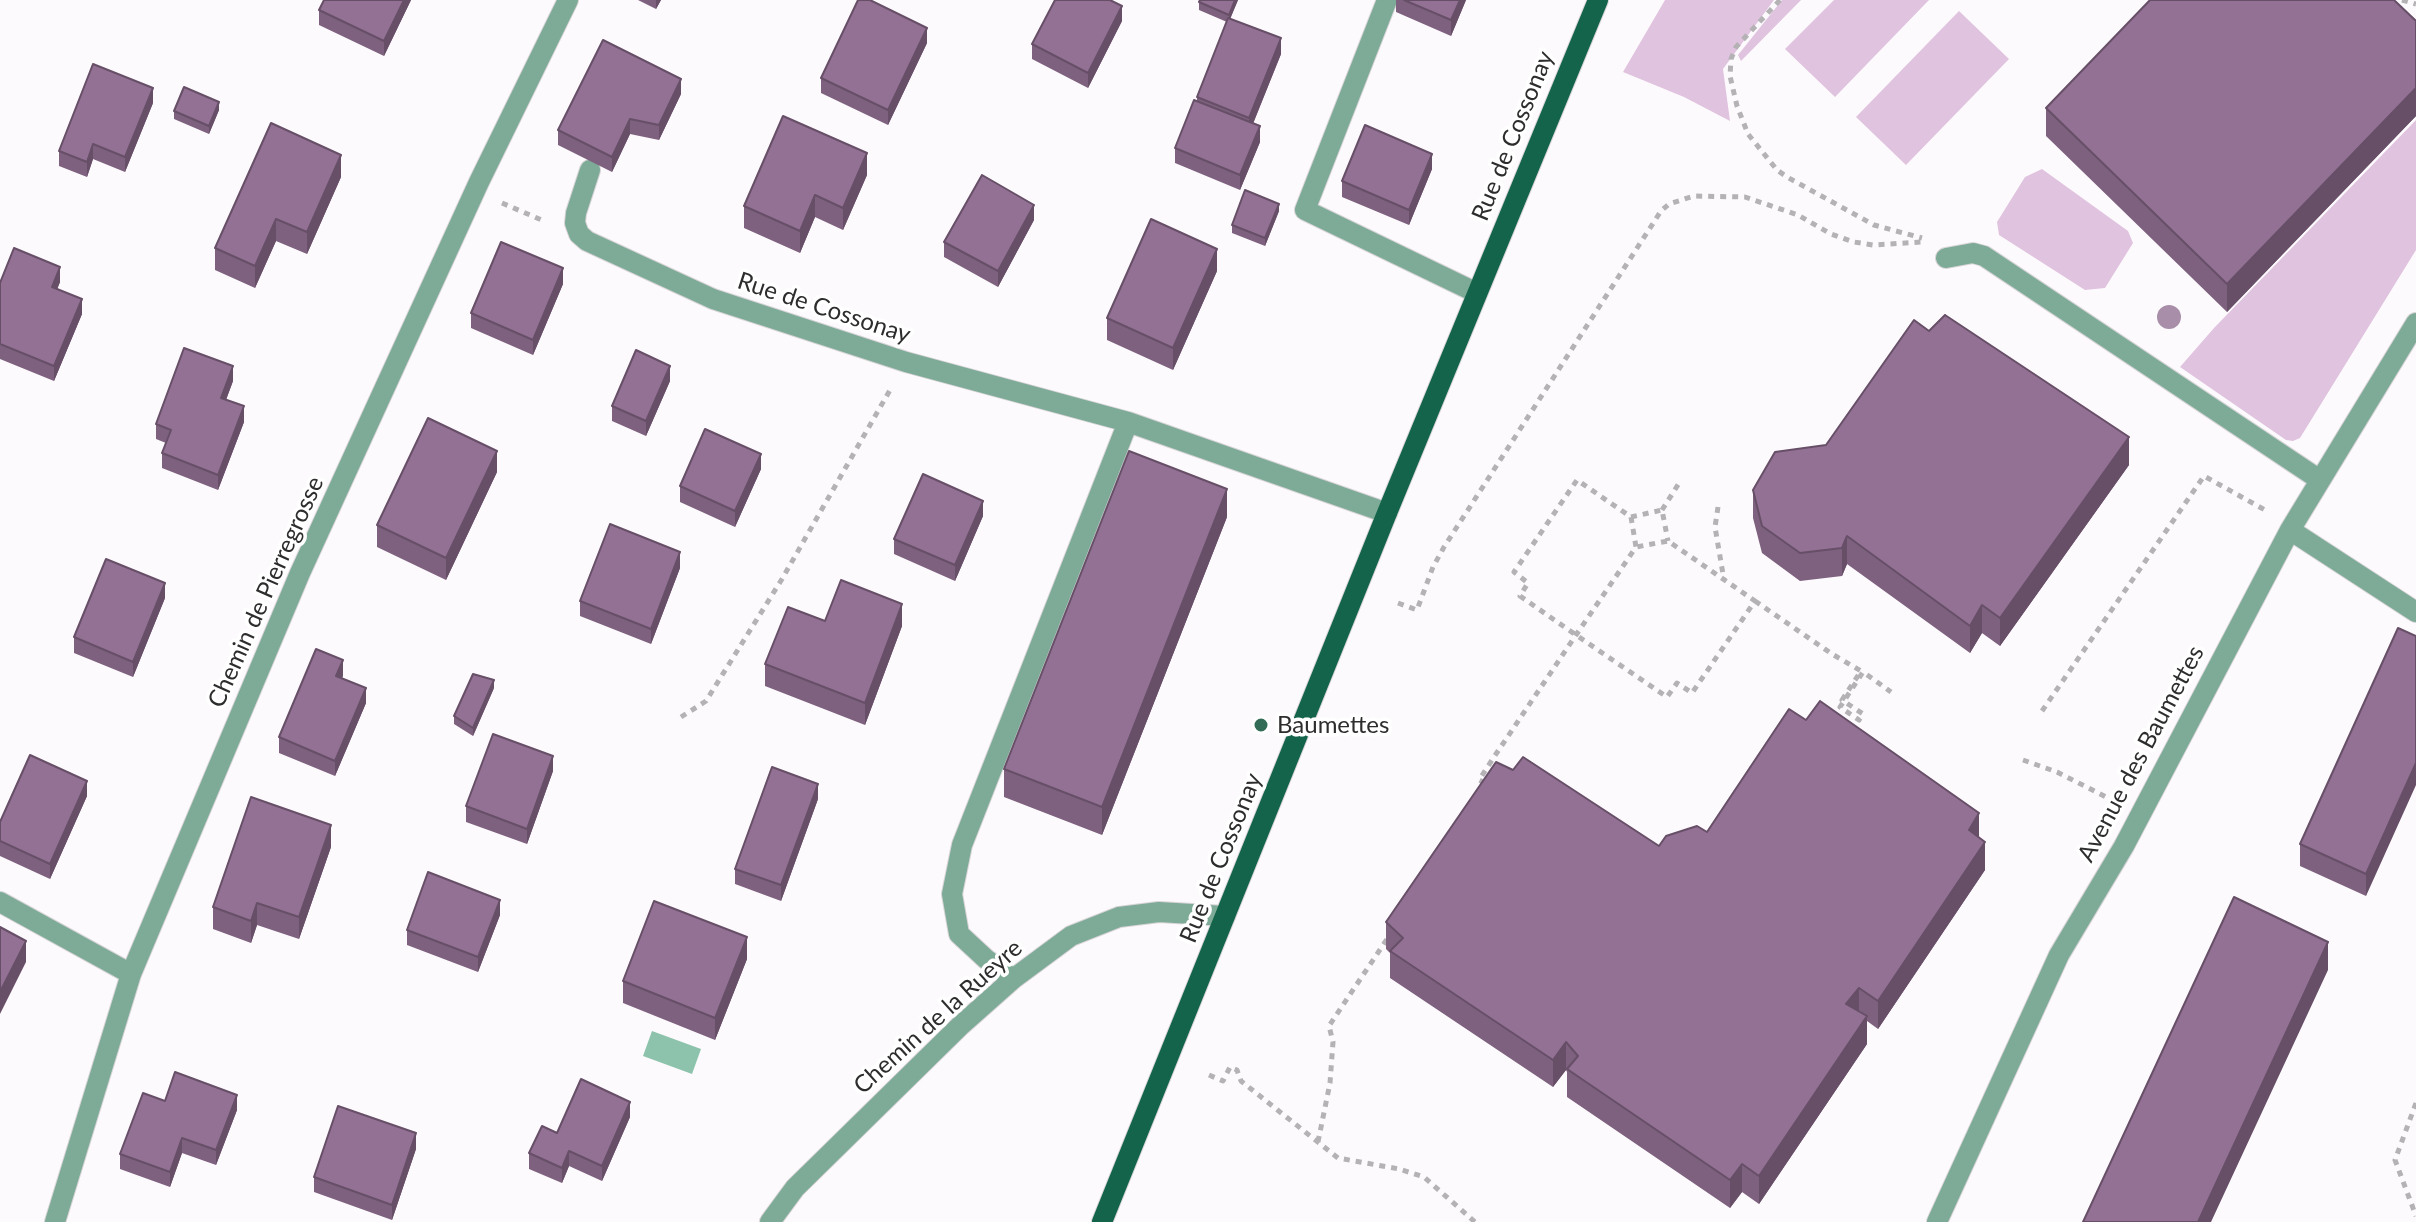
<!DOCTYPE html>
<style>
body{margin:0}
canvas{display:block;background:#fdfafd}
</style>
<canvas width="2416" height="1222"></canvas>
<script>
const context = document.querySelector('canvas').getContext('2d');
context.lineJoin = 'round';
function paint(path, color) { context.fillStyle = color; context.fill(path, 'evenodd'); }
const poly = rows => new Path2D(rows.map(r => 'M' + r).join(''));
function stroke(path, color, width, dash) { context.strokeStyle = color; context.lineWidth = width; context.lineCap = dash ? 'butt' : 'round'; context.setLineDash(dash || []); context.stroke(path); }
function drawText(font, color, halo, rows, align = 'center') {
  context.font = font + ' Lato,sans-serif'; context.lineWidth = 7; context.setLineDash([]); context.textBaseline = 'middle'; context.strokeStyle = halo; context.fillStyle = color; for (const [text, x, y, turn = 0] of rows) {
    context.save(); context.translate(x, y); context.rotate((+turn || 0) * Math.PI / 180); context.textAlign = isNaN(turn) ? turn : align; if (halo) context.strokeText(text, 0, 0); context.fillText(text, 0, 0); context.restore();
  }
}
paint(poly([
 [1665,0,1774,0,1723,69,1730,121,1684,97,1623,72],
 [1782,0,1801,0,1741,61,1738,55],
 [1834,0,1929,0,1835,97,1785,49],
 [1959,11,2009,59,1906,165,1856,117],
 [2416,120,2416,250,2300,438,2293,441,2286,440,2180,367,2214,328],
 [2042,169,2128,231,2133,243,2105,288,2085,290,1999,235,1997,222,2025,177]
]), '#e0c3df');
paint(poly([
 [652,1031,701,1049,692,1074,643,1056]
]), '#8dc3ac');
const minor = poly([
 [1387,0,1305,210,1477,293],
 [590,170,576,213,575,223,579,234,587,241,713,299,906,362,1128,422,1387,513],
 [1946,258,1973,253,1984,256,2320,480],
 [2290,530,2416,612],
 [0,902,131,974],
 [1013,979,986,959,959,934,952,894,962,845,1128,422],
 [55,1222,131,974,300,573,479,182,568,0],
 [770,1222,795,1188,960,1026,1013,979,1071,936,1119,917,1159,912,1225,916],
 [1937,1222,2059,955,2124,846,2290,530,2416,323]
]);
const major = poly([
 [1102,1222,1387,513,1598,0]
]);
stroke(minor, '#d8d5d8', 22);
stroke(major, '#d8d5d8', 22);
stroke(poly([
 [1780,0,1736,47,1731,59,1730,76,1737,106,1748,134,1777,170,1787,177,1874,225,1922,238],
 [2402,0,2416,4],
 [502,203,544,221],
 [1718,507,1715,527,1724,580],
 [1662,510,1681,480],
 [1631,517,1662,510,1668,541],
 [1755,601,1832,654,1861,671,1842,700,1863,714,1859,720,1840,707,1863,672,1891,692],
 [1398,603,1417,610,1433,567,1444,547,1661,211,1669,204,1694,196,1745,197,1798,215,1831,234,1854,242,1873,245,1922,242],
 [2042,711,2204,476,2265,510],
 [681,717,706,701,782,579,890,390],
 [2023,760,2057,772,2112,800],
 [1485,783,1479,780,1494,757,1576,635,1636,547,1631,517,1577,480,1514,572,1528,583,1520,596,1576,635,1667,697,1677,683,1692,693,1755,601,1668,541,1636,547],
 [1209,1075,1223,1081,1230,1067,1237,1070,1241,1081,1338,1158,1399,1169,1424,1177,1475,1222],
 [2416,1103,2395,1160,2416,1216],
 [1318,1142,1330,1083,1333,1042,1329,1026,1387,939]
]), '#b4b2b4', 5, [6, 6]);
stroke(minor, '#7eab97', 20);
stroke(major, '#13644a', 20);
context.fillStyle = '#a88ea9';
for (const [x, y] of [
 [2169,317]
]) { context.beginPath(); context.arc(x, y, 12, 0, 2 * Math.PI); context.fill(); }
paint(poly([
 [324,0,411,0,384,56,319,25,319,10],
 [638,0,661,0,656,9],
 [1238,0,1230,18,1281,54,1253,124,1260,142,1240,190,1175,163,1175,148,1197,101,1197,97,1227,22,1199,10,1199,2],
 [1396,0,1466,0,1451,36,1396,12],
 [1122,21,1088,88,1032,59,1032,44],
 [2416,21,2416,116,2227,312,2046,136,2046,108],
 [927,43,888,125,821,93,821,78],
 [681,94,659,140,630,134,612,172,558,145,558,130],
 [153,103,125,172,93,159,87,177,59,166,59,151],
 [219,110,209,134,174,119,174,111],
 [1432,169,1409,225,1342,197,1342,181],
 [867,175,843,230,815,217,800,253,744,228,744,206],
 [341,177,307,254,276,241,255,288,215,270,215,248],
 [1279,211,1265,246,1232,233,1232,225],
 [1034,220,998,287,944,257,944,242],
 [1217,271,1173,370,1107,340,1107,318],
 [60,282,57,289,82,314,54,381,0,359,0,283],
 [563,284,533,355,471,328,471,313],
 [1929,331,2129,465,2000,646,1982,633,1970,653,1847,564,1842,576,1800,581,1762,553,1753,518,1753,490,1826,445],
 [233,381,226,400,244,422,218,490,162,468,162,453,166,443,156,439,156,424],
 [670,381,646,436,612,421,612,406],
 [761,469,735,527,680,502,680,486],
 [497,472,446,580,377,547,377,525],
 [983,516,955,581,894,554,894,539],
 [1227,517,1102,835,1004,797,1004,769],
 [680,568,651,644,580,616,580,601],
 [165,598,133,677,74,653,74,637],
 [825,621,902,626,865,725,765,686,765,664],
 [2398,628,2366,896,2300,866,2300,844],
 [343,676,342,678,366,703,335,776,279,753,279,737],
 [494,688,473,736,454,724,454,716],
 [553,771,527,844,466,822,466,806],
 [87,796,50,879,0,856,0,822],
 [818,799,781,901,735,884,735,869],
 [1707,832,1979,838,1985,870,1878,1029,1867,1021,1867,1044,1759,1204,1742,1192,1730,1208,1567,1097,1567,1072,1566,1070,1553,1087,1390,978,1390,953,1386,949,1386,922],
 [331,847,299,939,257,925,251,943,213,929,213,907],
 [500,915,478,972,407,945,407,930],
 [747,959,715,1040,623,1003,623,981],
 [165,1101,237,1110,216,1165,182,1153,170,1187,120,1169,120,1154],
 [630,1117,602,1181,569,1166,562,1183,529,1169,529,1153,557,1133],
 [416,1149,392,1220,314,1192,314,1177]
]), '#7e617f');
paint(poly([
 [404,0,411,0,384,56,384,41],
 [656,0,661,0,656,9],
 [1235,0,1238,0,1229,22,1229,15],
 [1460,0,1466,0,1451,36,1451,20],
 [1122,6,1122,21,1088,88,1088,73],
 [927,28,927,43,888,125,888,110],
 [1281,38,1281,54,1249,133,1249,118],
 [681,79,681,94,659,140,659,125],
 [153,88,153,103,125,172,125,157],
 [2416,88,2416,116,2227,312,2227,284],
 [219,102,219,110,209,134,209,126],
 [630,119,630,134,612,172,612,157],
 [1260,126,1260,142,1240,190,1240,175],
 [93,144,93,159,87,177,87,162],
 [867,153,867,175,843,230,843,208],
 [1432,154,1432,169,1409,225,1409,210],
 [341,155,341,177,307,254,307,232],
 [815,195,815,217,800,253,800,231],
 [1279,204,1279,211,1265,246,1265,238],
 [1034,205,1034,220,998,287,998,271],
 [276,219,276,241,255,288,255,266],
 [1217,249,1217,271,1173,370,1173,348],
 [60,267,60,282,52,302,52,287],
 [563,268,563,284,533,355,533,340],
 [82,299,82,314,54,381,54,366],
 [233,366,233,381,221,413,221,398],
 [670,366,670,381,646,436,646,421],
 [244,406,244,422,218,490,218,475],
 [2129,437,2129,465,2000,646,2000,618],
 [497,451,497,472,446,580,446,558],
 [761,454,761,469,735,527,735,511],
 [1227,489,1227,517,1102,835,1102,807],
 [983,501,983,516,955,581,955,565],
 [1847,536,1847,564,1842,576,1842,548],
 [680,552,680,568,651,644,651,629],
 [165,583,165,598,133,677,133,662],
 [902,604,902,626,865,725,865,703],
 [1982,605,1982,633,1970,653,1970,626],
 [343,660,343,676,336,691,336,676],
 [494,680,494,688,473,736,473,728],
 [366,688,366,703,335,776,335,761],
 [553,756,553,771,527,844,527,829],
 [2416,763,2416,785,2366,896,2366,874],
 [87,781,87,796,50,879,50,864],
 [818,784,818,799,781,901,781,885],
 [1979,813,1979,841,1969,830],
 [331,825,331,847,299,939,299,917],
 [1985,842,1985,870,1878,1029,1878,1001],
 [500,900,500,915,478,972,478,957],
 [257,903,257,925,251,943,251,921],
 [747,937,747,959,715,1040,715,1018],
 [26,941,26,962,0,1014,0,992],
 [2328,942,2328,970,2211,1222,2198,1222],
 [1859,988,1859,1015,1846,1004],
 [1867,1016,1867,1044,1759,1204,1759,1176],
 [1566,1042,1566,1070,1553,1087,1553,1060],
 [237,1095,237,1110,216,1165,216,1150],
 [630,1102,630,1117,602,1181,602,1166],
 [416,1133,416,1149,392,1220,392,1205],
 [182,1138,182,1153,170,1187,170,1172],
 [569,1151,569,1166,562,1183,562,1168],
 [1742,1164,1742,1192,1730,1208,1730,1180]
]), '#674f68');
const building = poly([
 [324,0,404,0,384,41,319,10,324,0],
 [858,0,870,0,927,28,888,110,821,78,858,0],
 [1055,0,1110,0,1122,6,1088,73,1032,44,1055,0],
 [1200,0,1235,0,1229,15,1199,2,1200,0],
 [1404,0,1460,0,1451,20,1404,0],
 [2150,0,2394,0,2416,21,2416,88,2227,284,2046,108,2150,0],
 [1228,18,1281,38,1249,118,1197,97,1228,18],
 [603,40,681,79,659,125,630,119,612,157,558,130,603,40],
 [93,64,153,88,125,157,93,144,87,162,59,151,93,64],
 [184,87,219,102,209,126,174,111,184,87],
 [1194,100,1260,126,1240,175,1175,148,1194,100],
 [783,116,867,153,843,208,815,195,800,231,744,206,783,116],
 [271,123,341,155,307,232,276,219,255,266,215,248,271,123],
 [1365,125,1432,154,1409,210,1342,181,1365,125],
 [982,175,1034,205,998,271,944,242,982,175],
 [1245,190,1279,204,1265,238,1232,225,1245,190],
 [1151,219,1217,249,1173,348,1107,318,1151,219],
 [501,242,563,268,533,340,471,313,501,242],
 [14,248,60,267,52,287,82,299,54,366,0,344,0,283,14,248],
 [1945,315,2129,437,2000,618,1982,605,1970,626,1847,536,1842,548,1800,553,1762,526,1753,490,1775,452,1826,445,1914,320,1929,331,1945,315],
 [184,348,233,366,221,398,244,406,218,475,162,453,171,430,156,424,184,348],
 [636,350,670,366,646,421,612,406,636,350],
 [428,418,497,451,446,558,377,525,428,418],
 [705,429,761,454,735,511,680,486,705,429],
 [1129,451,1227,489,1102,807,1004,769,1129,451],
 [923,474,983,501,955,565,894,539,923,474],
 [610,524,680,552,651,629,580,601,610,524],
 [106,559,165,583,133,662,74,637,106,559],
 [841,580,902,604,865,703,765,664,788,607,825,621,841,580],
 [2398,628,2416,636,2416,763,2366,874,2300,844,2398,628],
 [316,649,343,660,336,676,366,688,335,761,279,737,316,649],
 [473,674,494,680,473,728,454,716,473,674],
 [1820,701,1979,813,1969,830,1985,842,1878,1001,1859,988,1846,1004,1867,1016,1759,1176,1742,1164,1730,1180,1567,1069,1578,1056,1566,1042,1553,1060,1390,951,1403,938,1386,922,1496,762,1513,770,1523,757,1659,846,1666,836,1697,826,1707,832,1789,709,1806,720,1820,701],
 [493,734,553,756,527,829,466,806,493,734],
 [30,755,87,781,50,864,0,841,0,822,30,755],
 [772,767,818,784,781,885,735,869,772,767],
 [251,797,331,825,299,917,257,903,251,921,213,907,251,797],
 [428,872,500,900,478,957,407,930,428,872],
 [2234,897,2328,942,2198,1222,2083,1222,2234,897],
 [654,901,747,937,715,1018,623,981,654,901],
 [0,927,26,941,0,992,0,927],
 [175,1072,237,1095,216,1150,182,1138,170,1172,120,1154,143,1093,165,1101,175,1072],
 [581,1079,630,1102,602,1166,569,1151,562,1168,529,1153,542,1126,557,1133,581,1079],
 [338,1106,416,1133,392,1205,314,1177,338,1106]
]);
paint(building, '#937194');
stroke(building, '#674f68', 2);
for (const [x, y, r, color] of [
 [1261,725,8,"#326c56"]
]) { const dot = new Path2D(); dot.arc(x, y, r, 0, 2 * Math.PI); context.fillStyle = color; context.fill(dot); stroke(dot, '#fff', 3); }
drawText('24px', '#2e2d2e', '#fff', [
 ["Rue de Cossonay",1513,136,-68],
 ["Rue de Cossonay",824,308,18],
 ["Chemin de Pierregrosse",266,592,-66],
 ["Avenue des Baumettes",2141,754,-62],
 ["Rue de Cossonay",1221,858,-68],
 ["Chemin de la Rueyre",938,1017,-42]
]);
drawText('24px', '#2e2d2e', '#fff', [
 ["Baumettes",1277,725]
], 'left');
</script>
